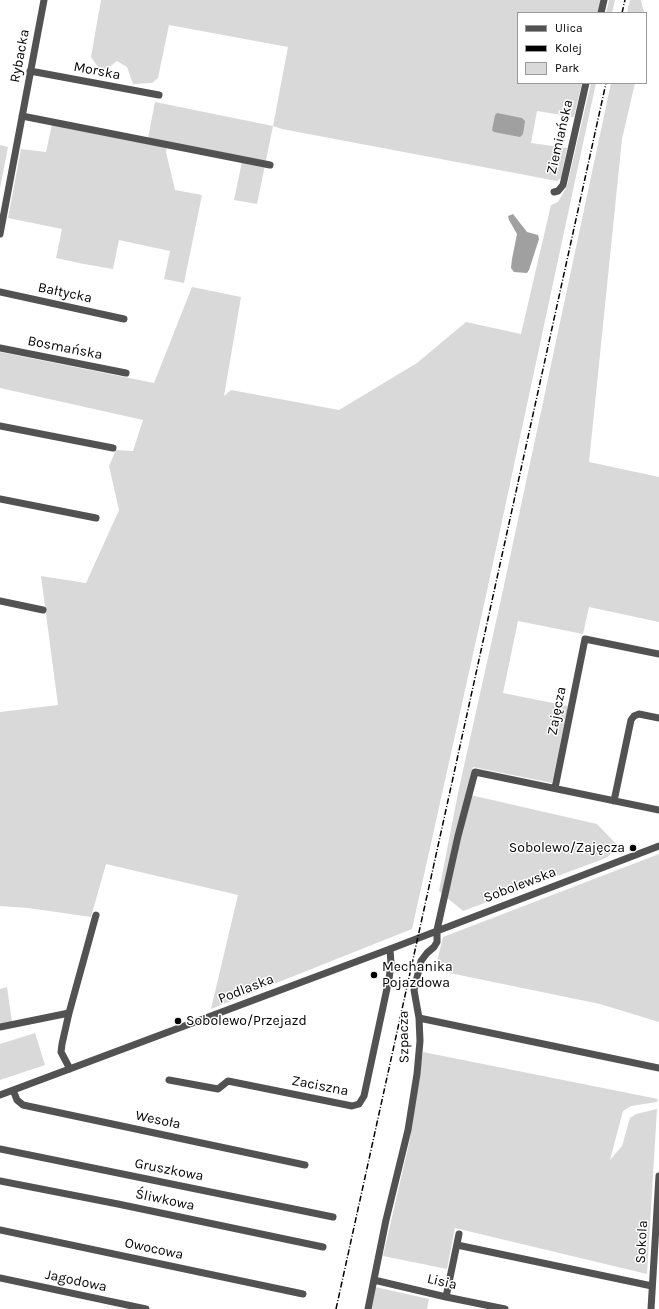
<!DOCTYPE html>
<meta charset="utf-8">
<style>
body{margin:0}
#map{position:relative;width:659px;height:1309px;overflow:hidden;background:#fff;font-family:Karla,sans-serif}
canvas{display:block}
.legend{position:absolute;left:517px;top:12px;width:130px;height:72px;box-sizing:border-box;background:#fff;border:1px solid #999;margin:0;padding:5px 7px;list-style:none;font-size:12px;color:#000}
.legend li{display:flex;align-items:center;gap:8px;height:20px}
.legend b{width:20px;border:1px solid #999}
</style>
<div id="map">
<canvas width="659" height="1309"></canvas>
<ul class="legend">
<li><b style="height:5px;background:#525252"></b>Ulica</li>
<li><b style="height:5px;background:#000"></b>Kolej</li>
<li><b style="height:11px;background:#d9d9d9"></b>Park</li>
</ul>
</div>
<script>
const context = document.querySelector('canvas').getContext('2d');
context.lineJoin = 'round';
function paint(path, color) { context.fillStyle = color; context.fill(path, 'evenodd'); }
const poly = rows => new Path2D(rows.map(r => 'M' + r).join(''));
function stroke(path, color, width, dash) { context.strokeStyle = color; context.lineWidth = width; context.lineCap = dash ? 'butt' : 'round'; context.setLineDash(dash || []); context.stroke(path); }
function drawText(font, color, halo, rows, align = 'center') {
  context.font = font + ' Karla,sans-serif'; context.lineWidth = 3; context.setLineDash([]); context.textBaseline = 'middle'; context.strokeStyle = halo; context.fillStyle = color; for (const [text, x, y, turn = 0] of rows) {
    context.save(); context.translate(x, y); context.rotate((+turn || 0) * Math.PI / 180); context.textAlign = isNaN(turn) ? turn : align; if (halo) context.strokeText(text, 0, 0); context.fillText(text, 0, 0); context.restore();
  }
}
paint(poly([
 [101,0,601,0,598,13,518,13,518,83,582,83,574,117,537,111,531,143,567,148,561,178,557,181,282,129,273,126,257,204,234,200,243,157,168,143,166,152,175,190,202,195,184,283,164,279,170,251,119,240,113,269,84,264,56,258,62,229,8,218,21,149,46,152,53,120,148,138,155,102,273,126,288,47,169,25,158,78,152,83,133,84,127,67,117,61,107,69,98,67,91,57],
 [609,0,615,0,612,13,606,13],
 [630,0,641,0,643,9,645,13,627,13],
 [591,83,596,83,487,591,412,929,211,1009,238,895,106,864,91,917,28,908,0,906,0,712,58,705,41,576,86,583,119,510,109,466,116,450,133,451,143,420,0,388,0,352,154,383,192,287,241,297,224,396,231,390,339,410,417,363,466,322,521,334,551,205,558,202,567,186],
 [611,83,635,83,622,139,589,462,659,477,659,622,589,607,583,634,518,621,503,693,568,706,552,783,473,767,466,794,597,824,619,847,606,858,463,911,439,891,458,793,503,590],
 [0,145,8,147,0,188],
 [659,854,659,1022,600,1004,435,970,443,937],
 [7,987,12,1022,0,1025,0,989],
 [35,1033,45,1065,0,1080,0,1044],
 [423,1052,658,1099,657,1102,631,1106,623,1111,610,1160,622,1146,630,1118,636,1114,657,1109,647,1274,455,1228,447,1269,383,1256,410,1139],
 [375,1287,429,1299,427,1309,371,1309]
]), '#d9d9d9');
paint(poly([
 [497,113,522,118,525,121,523,134,520,137,494,132,492,130,495,115],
 [513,214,527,232,538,235,539,239,529,270,527,273,514,272,511,268,512,259,517,234,509,220,508,216]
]), '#a0a0a0');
stroke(poly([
 [601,13,604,0],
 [30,71,159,95],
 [22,116,270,165],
 [554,192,558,191,563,185,586,83],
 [0,234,44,0],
 [0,292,124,319],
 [0,348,126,373],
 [0,426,113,448],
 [0,499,96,518],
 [0,601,43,610],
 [555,788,585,639,659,654],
 [614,801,631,720,634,716,639,714,659,718],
 [419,1018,659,1068],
 [0,1027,69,1013],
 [70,1069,61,1052,62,1044,69,1013,96,915],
 [169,1080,218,1089,228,1081,352,1106,359,1104,364,1096,389,979,391,964,390,949],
 [13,1090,17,1100,23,1105,305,1165],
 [0,1095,390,949,659,846],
 [0,1149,333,1217],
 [0,1181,118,1204,323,1247],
 [0,1230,303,1294],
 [457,1245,652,1286],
 [0,1278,146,1309],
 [374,1280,446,1297,505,1309],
 [446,1297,459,1234],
 [368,1309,386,1220,408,1130,417,1074,420,1041,419,1018,414,990,421,961,427,953,434,947,437,942,437,930,458,836,475,772,659,810],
 [651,1309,659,1176]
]), '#525252', 7);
stroke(poly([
 [622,13,625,0],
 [336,1309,606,83]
]), '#000', 1.5, [6, 2, 1, 2]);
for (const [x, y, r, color] of [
 [633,848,4,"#000"],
 [374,975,4,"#000"],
 [178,1021,4,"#000"]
]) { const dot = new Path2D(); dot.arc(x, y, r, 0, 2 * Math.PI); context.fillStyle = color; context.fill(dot); stroke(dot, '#fff', 1.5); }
drawText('14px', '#000', '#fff', [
 ["Rybacka",20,56,-79],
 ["Morska",97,71,11],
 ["Ziemiańska",560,137,-77],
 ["Bałtycka",65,293,12],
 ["Bosmańska",65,348,11],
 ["Zajęcza",557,711,-79],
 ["Sobolewska",520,885,-21],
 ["Podlaska",246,989,-21],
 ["Szpacza",404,1037,-91],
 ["Zaciszna",320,1086,11],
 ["Wesoła",158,1120,12],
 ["Gruszkowa",169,1170,11],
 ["Śliwkowa",165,1200,12],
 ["Sokola",642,1242,-87],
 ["Owocowa",154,1249,12],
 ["Jagodowa",76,1281,12],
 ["Lisia",442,1282,13]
]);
drawText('14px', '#000', '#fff', [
 ["Sobolewo/Zajęcza",625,848,"right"],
 ["Mechanika",382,967],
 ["Pojazdowa",382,983],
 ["Sobolewo/Przejazd",186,1021]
], 'left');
</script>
